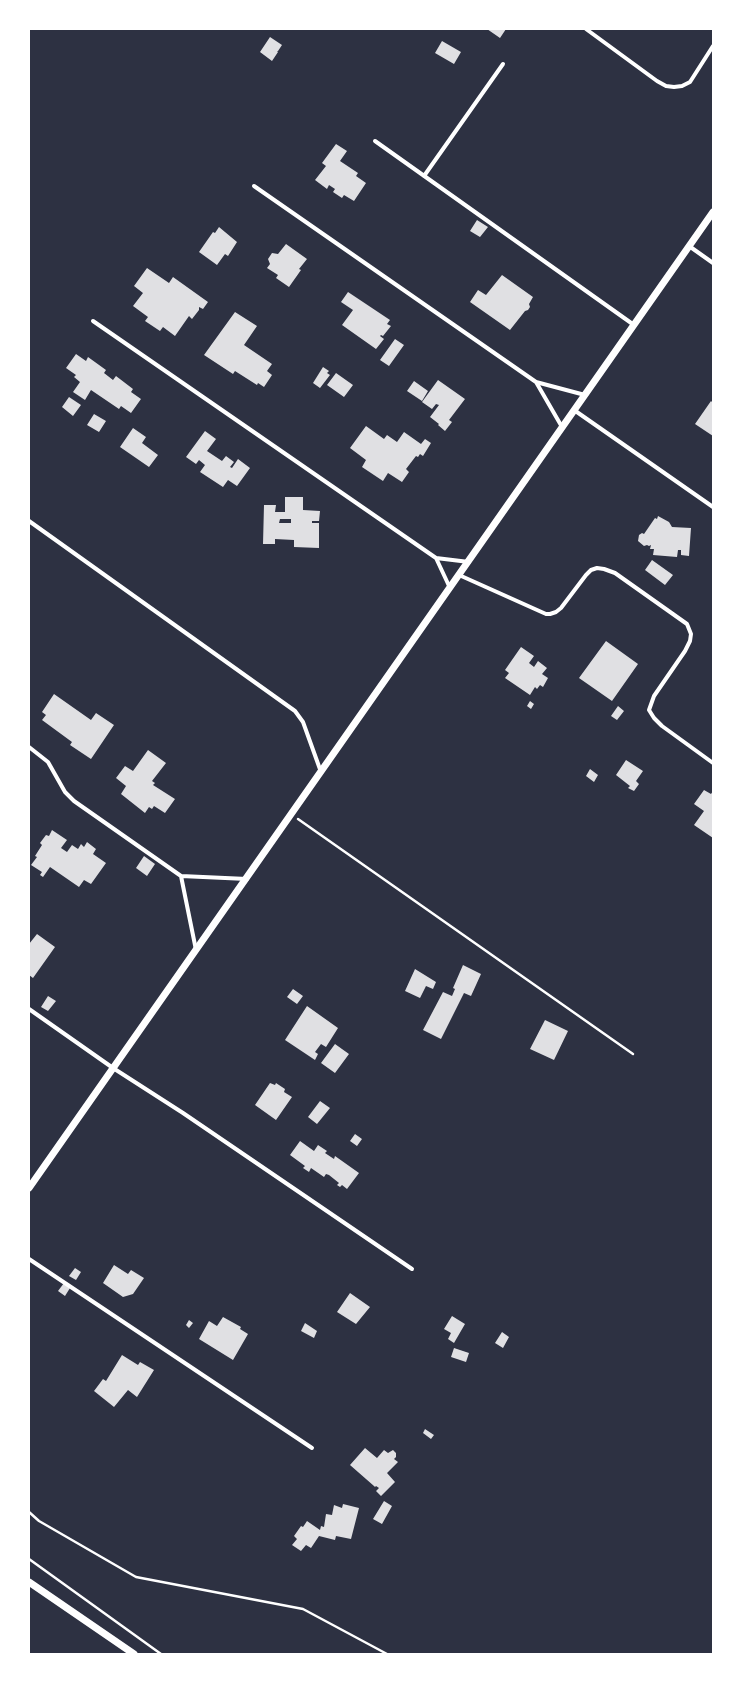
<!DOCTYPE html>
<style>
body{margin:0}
#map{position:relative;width:742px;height:1683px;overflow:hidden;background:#2d3142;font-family:Montserrat,sans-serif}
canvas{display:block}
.frame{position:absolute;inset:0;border:30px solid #fff;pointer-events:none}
</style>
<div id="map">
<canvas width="742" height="1683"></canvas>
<div class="frame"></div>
</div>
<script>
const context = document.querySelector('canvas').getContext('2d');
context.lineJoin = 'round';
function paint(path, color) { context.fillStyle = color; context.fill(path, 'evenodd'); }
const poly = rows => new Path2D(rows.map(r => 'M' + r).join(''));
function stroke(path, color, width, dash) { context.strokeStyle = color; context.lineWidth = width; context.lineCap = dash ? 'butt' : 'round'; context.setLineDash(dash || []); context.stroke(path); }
paint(poly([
 [487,29,506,29,500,38],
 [270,37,282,45,278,51,277,51,278,52,272,61,260,52],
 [442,41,461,52,454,64,435,53],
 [336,144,347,151,340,161,358,173,356,176,366,183,354,201,344,195,342,198,333,192,335,189,329,185,327,189,315,180,326,166,322,163],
 [477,220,488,227,480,237,470,231],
 [219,227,237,242,228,256,225,254,217,265,199,252,213,232,215,233],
 [286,244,307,259,299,269,301,270,289,287,276,278,278,275,267,268,270,264,268,259,272,253,278,254],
 [147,268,169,283,173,277,208,302,203,309,199,307,199,310,192,319,189,316,175,336,163,327,160,331,145,321,148,317,133,306,143,293,134,286],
 [502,275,533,297,529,304,530,307,528,310,525,311,510,330,470,302,478,290,486,295],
 [348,292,390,320,387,324,391,326,383,336,381,335,380,336,384,339,376,349,342,325,353,310,341,302],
 [235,312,257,326,244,345,272,364,267,371,272,375,264,387,258,383,257,385,235,371,233,374,204,355],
 [395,339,404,345,389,366,380,360],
 [76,354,86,361,88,357,106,370,104,373,113,380,116,376,133,389,131,392,141,399,131,413,121,406,119,409,91,390,85,400,73,392,80,382,74,377,76,375,66,368],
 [323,367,329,371,327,373,330,375,320,388,313,383],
 [336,373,353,385,344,397,327,385],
 [438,380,465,399,449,420,452,422,445,431,438,425,439,424,430,417,439,405,436,404,432,409,422,402],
 [414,381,428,391,422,401,407,391],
 [69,397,81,405,73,416,62,407],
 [711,401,713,403,713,436,695,424],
 [94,414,106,421,99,432,87,425],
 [366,426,384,439,387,435,397,442,404,432,421,444,425,439,431,443,423,456,420,454,418,457,416,456,406,469,409,472,402,482,388,473,383,481,362,467,366,460,350,448],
 [133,428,146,437,142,443,158,455,149,467,120,447],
 [205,431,216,439,207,451,222,461,226,456,234,462,230,467,232,468,238,459,250,468,237,486,228,480,223,487,200,472,205,465,199,460,196,464,186,457],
 [285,497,303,497,303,510,320,511,319,521,312,521,312,523,319,523,319,548,294,547,294,540,275,539,275,544,263,544,264,505,276,505,275,512,285,512],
 [280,519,291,519,291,523,279,523],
 [658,516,669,522,672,527,691,528,689,556,681,555,681,550,678,550,677,557,653,555,654,549,650,549,651,545,649,546,647,545,644,546,638,541,639,535,642,533,644,534,655,518,657,519],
 [652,560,673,575,665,585,645,570],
 [606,641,638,664,612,701,579,678],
 [521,647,534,656,529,663,534,667,538,661,547,668,542,674,548,678,543,687,540,685,537,689,535,687,530,695,505,678,509,673,505,670],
 [54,694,91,720,96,713,114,725,91,759,70,745,72,742,42,720,46,715,42,712],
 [530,701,534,704,531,709,527,706],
 [618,706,624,711,617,720,611,716],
 [148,750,166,763,152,781,155,783,153,785,175,799,165,813,154,806,152,809,149,807,145,813,121,794,126,786,116,778,125,766,133,771],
 [626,760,643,771,636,781,639,784,634,791,628,788,630,786,616,775],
 [590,769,598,775,594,782,586,776],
 [704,790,711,794,713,791,713,838,694,825,704,811,694,804],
 [52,830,67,840,61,848,67,852,72,845,78,849,81,844,84,847,87,842,96,849,93,854,106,863,91,884,84,880,79,887,50,867,43,877,40,875,42,872,31,865,37,857,35,856,42,845,40,843,46,835,49,836],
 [144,856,155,864,147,876,136,868],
 [37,934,55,947,33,978,29,975,29,944],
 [463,965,481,974,471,996,464,993,441,1039,423,1030,443,992,452,996,455,989,453,988],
 [415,969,436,982,433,989,426,986,420,998,405,991],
 [293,989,303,996,297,1004,287,997],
 [48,996,56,1001,48,1011,41,1007],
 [307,1006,338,1028,326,1047,321,1044,315,1052,318,1054,315,1060,285,1040],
 [545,1020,568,1031,554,1060,530,1049],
 [335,1044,349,1054,335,1073,321,1063],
 [270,1083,275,1085,276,1083,285,1089,284,1092,292,1097,276,1120,255,1105],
 [320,1101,330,1108,317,1124,308,1117],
 [355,1134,362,1139,357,1146,350,1141],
 [300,1141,314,1151,318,1145,327,1151,325,1153,334,1159,335,1156,359,1173,347,1189,342,1185,340,1187,337,1185,339,1183,329,1175,326,1174,324,1177,311,1168,309,1172,303,1168,305,1166,290,1155],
 [114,1265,128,1274,131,1270,144,1278,133,1294,123,1297,103,1283],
 [75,1268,81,1272,76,1280,69,1276],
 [64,1283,70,1288,65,1296,58,1291],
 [350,1293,370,1307,356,1324,337,1312],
 [452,1316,465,1324,454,1343,448,1339,451,1333,444,1329],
 [223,1317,241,1327,240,1329,248,1334,233,1360,199,1339,209,1321,217,1326],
 [189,1320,193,1323,189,1328,186,1325],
 [305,1323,317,1331,314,1338,301,1331],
 [502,1332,509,1337,503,1348,495,1343],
 [454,1348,469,1353,466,1362,451,1357],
 [122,1355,138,1365,140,1362,154,1370,137,1397,128,1390,114,1407,94,1391,103,1379,106,1381],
 [425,1429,434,1435,431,1439,423,1433],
 [365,1448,377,1458,384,1450,388,1453,393,1450,396,1453,396,1457,394,1459,398,1462,387,1473,395,1482,381,1496,376,1491,379,1488,376,1486,375,1487,374,1486,350,1465],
 [384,1501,392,1506,382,1524,373,1519],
 [343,1504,359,1508,351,1539,336,1536,335,1540,319,1536,311,1548,306,1545,301,1551,292,1545,297,1539,294,1536,301,1526,303,1527,307,1521,320,1530,321,1526,324,1527,326,1514,332,1515,334,1505,342,1508]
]), '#e0e0e3');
stroke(poly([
 [298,819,633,1054],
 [29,1512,39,1521,136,1577,303,1609,387,1654],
 [29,1559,161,1654]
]), '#fff', 2.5);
stroke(poly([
 [586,29,657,81,666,86,674,87,682,86,690,82,713,46],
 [375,141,634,325],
 [424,176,503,64],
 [254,186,536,382,585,395],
 [689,246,713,263],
 [93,321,436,558,469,562],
 [536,382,562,427],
 [574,410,713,507],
 [29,521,295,711,303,722,321,772],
 [436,558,450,588],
 [459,575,546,614,550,614,556,612,561,608,586,575,591,570,597,568,604,569,615,573,687,624,691,634,690,641,685,651,654,696,649,710,654,718,662,726,713,763],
 [29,747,48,762,65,792,74,801,181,876,247,879],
 [181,876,196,950],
 [29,1009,113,1068,183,1113,412,1269],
 [29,1259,312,1448]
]), '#fff', 4);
stroke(poly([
 [29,1188,713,212],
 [29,1582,134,1654]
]), '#fff', 7);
</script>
